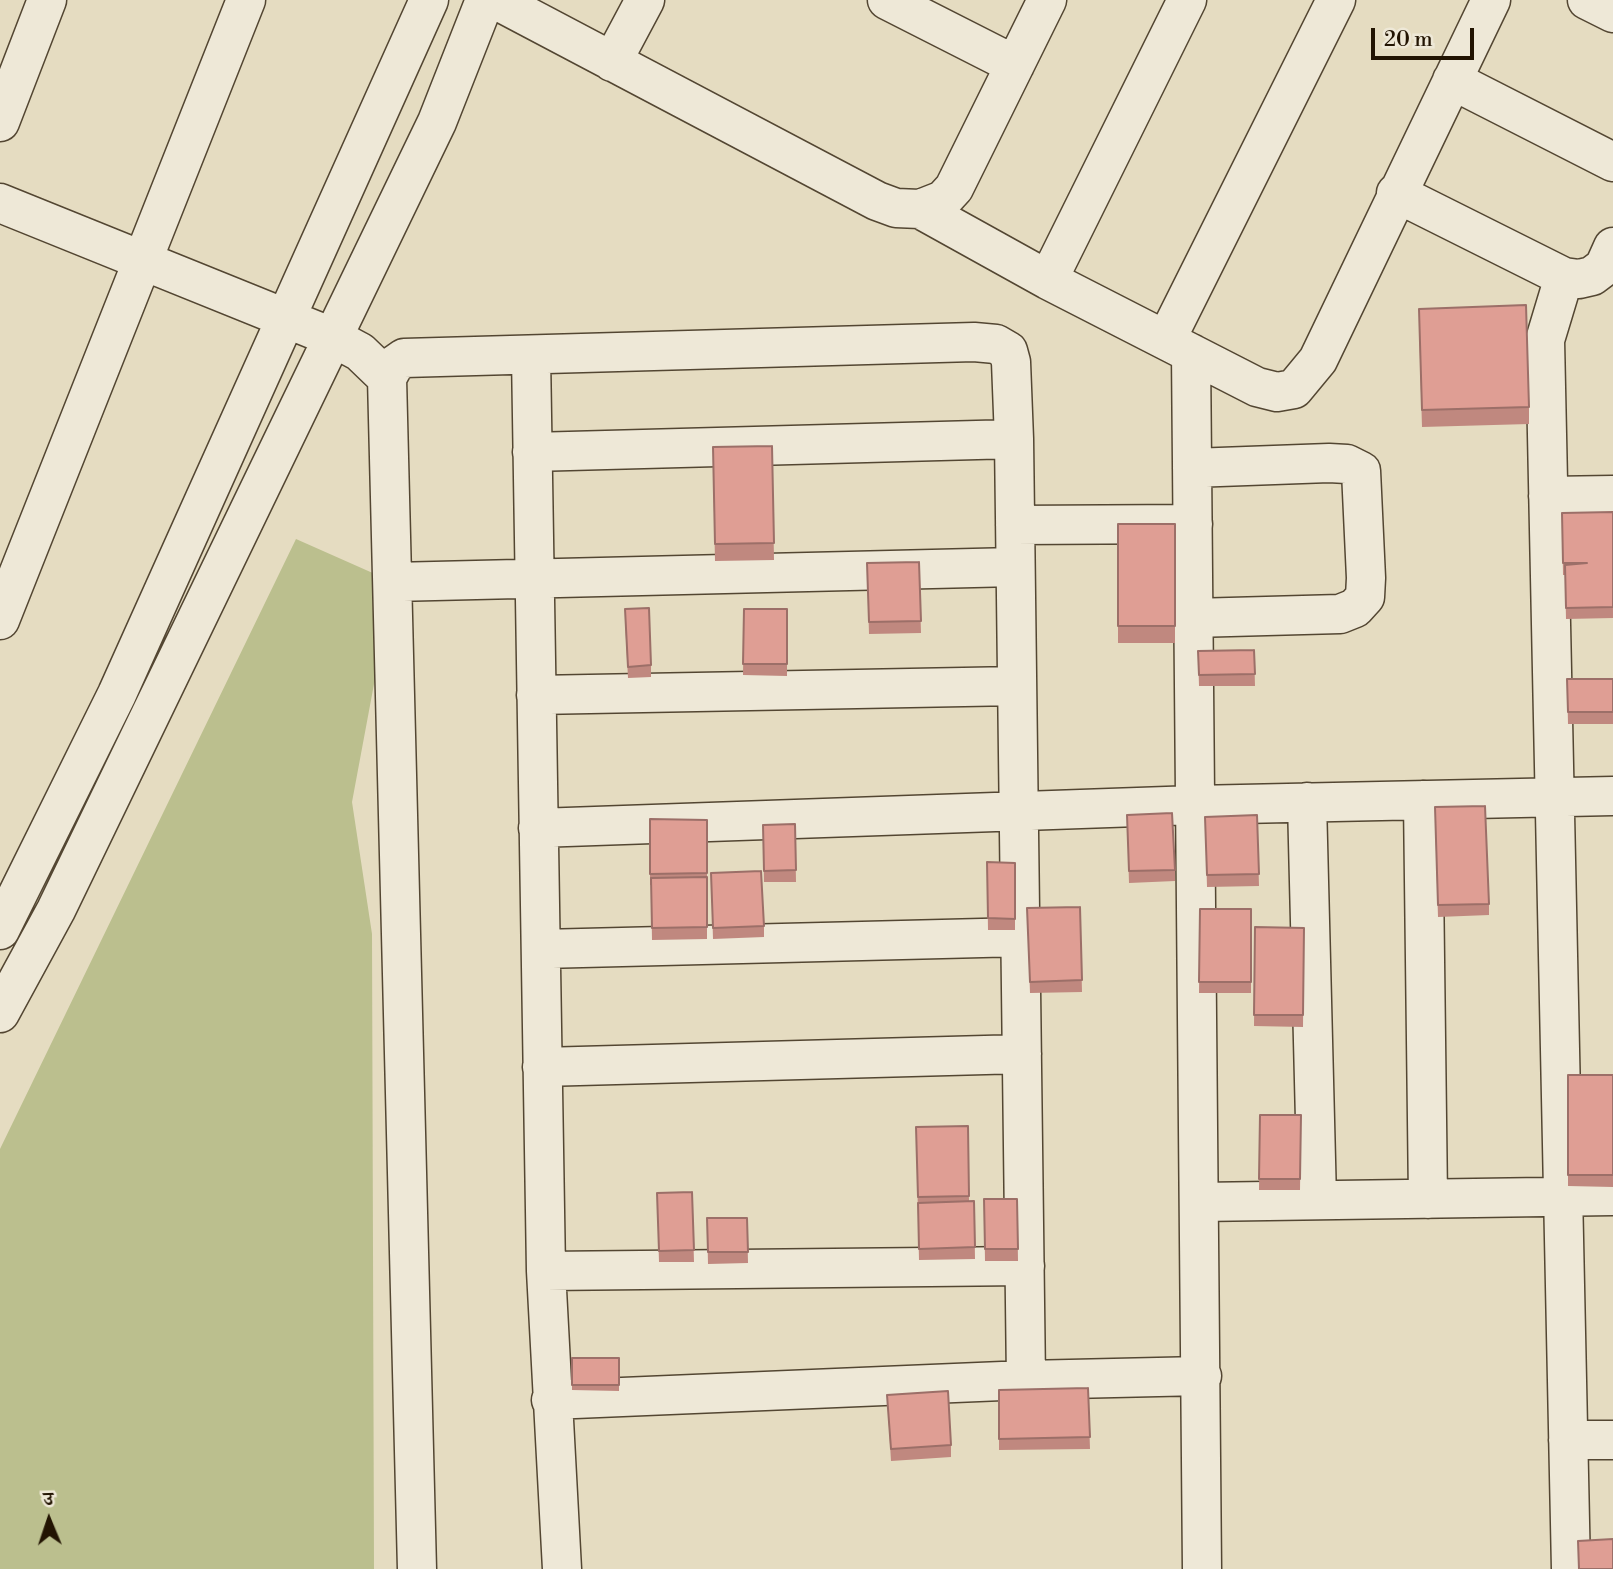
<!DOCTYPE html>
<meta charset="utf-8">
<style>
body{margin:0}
#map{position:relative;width:1613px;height:1569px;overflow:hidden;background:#e5dcc1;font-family:"Libre Bodoni","Noto Serif Devanagari",serif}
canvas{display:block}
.north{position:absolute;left:14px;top:1485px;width:70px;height:70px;-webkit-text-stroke:5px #eee8d7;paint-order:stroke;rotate:358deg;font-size:19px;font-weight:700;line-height:28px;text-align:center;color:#221402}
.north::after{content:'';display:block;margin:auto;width:24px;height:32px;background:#221402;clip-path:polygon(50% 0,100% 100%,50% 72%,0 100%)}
.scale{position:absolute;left:1371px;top:28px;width:103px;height:32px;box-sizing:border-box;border:4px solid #221402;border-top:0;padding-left:9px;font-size:21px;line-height:24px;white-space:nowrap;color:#221402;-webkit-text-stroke:5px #eee8d7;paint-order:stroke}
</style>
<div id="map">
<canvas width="1613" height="1569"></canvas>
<div class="north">उ</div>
<div class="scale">20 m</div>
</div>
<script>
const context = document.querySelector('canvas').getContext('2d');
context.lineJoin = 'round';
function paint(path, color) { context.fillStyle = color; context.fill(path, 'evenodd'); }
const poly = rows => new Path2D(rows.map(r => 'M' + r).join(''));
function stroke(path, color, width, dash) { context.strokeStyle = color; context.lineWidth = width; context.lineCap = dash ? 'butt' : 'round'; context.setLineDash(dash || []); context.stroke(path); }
paint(poly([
 [296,539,393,582,352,802,372,934,374,1569,0,1569,0,1149]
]), '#bbbf8e');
const street = poly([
 [496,0,877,201,896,208,920,209,943,200,954,188,1047,0],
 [887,0,1015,65],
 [1587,0,1613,13],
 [612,62,645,0],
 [1452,80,1613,162],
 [0,122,47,0],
 [1396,193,1564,277,1579,279,1592,276,1604,267,1613,247],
 [0,203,332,337,360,352,387,378],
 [920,209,1048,280,1257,387,1277,392,1294,389,1318,360,1491,0],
 [1564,277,1545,340,1571,1569],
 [1048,280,1187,0],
 [1166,340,1336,0],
 [1191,353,1202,1569],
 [531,355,546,1271,562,1569],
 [532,452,1014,439],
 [1192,468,1329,463,1347,464,1361,471,1366,578,1365,597,1355,608,1340,614,1193,618],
 [1548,496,1613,495],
 [1015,525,1193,524],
 [393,582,1015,567],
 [0,620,246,0],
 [536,695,1017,686],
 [1423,800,1428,1199],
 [1307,802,1317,1200],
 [538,828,1195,805,1613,796],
 [0,930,117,694,429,0],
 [542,949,1022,937],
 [0,1013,56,910,437,122,485,0],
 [542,1067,1022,1054],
 [1199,1202,1613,1196],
 [546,1271,1025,1266],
 [551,1400,1026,1380,1202,1376],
 [1568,1440,1613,1440],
 [417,1569,387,378,394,365,404,358,974,342,996,344,1008,351,1011,362,1014,439,1026,1380]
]);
stroke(street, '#534632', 41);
stroke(street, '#eee8d7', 38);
paint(poly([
 [1419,326,1529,407,1529,424,1422,427],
 [772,446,774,560,715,561,713,464],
 [1613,512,1613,618,1566,619,1565,575,1563,575,1562,513],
 [1118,524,1175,524,1175,643,1118,643],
 [919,562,921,633,869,634,867,563],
 [744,609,787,609,787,676,743,675],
 [625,621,651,665,651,677,628,678],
 [1254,650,1255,686,1199,686,1198,651],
 [1567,679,1613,679,1613,724,1568,724],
 [1127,815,1175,870,1175,881,1129,883],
 [1257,815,1259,886,1207,887,1205,817],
 [650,819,707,820,707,939,652,940,651,885,650,885],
 [1435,819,1489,904,1489,915,1438,917],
 [795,824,796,882,764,882,763,825],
 [987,862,1015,863,1015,930,988,930],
 [711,873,764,926,764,937,713,939],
 [1080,907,1082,992,1030,993,1027,908],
 [1200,909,1251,909,1251,993,1199,993],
 [1255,927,1304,928,1303,1027,1254,1026],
 [1568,1075,1613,1075,1613,1187,1568,1186],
 [1260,1115,1301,1115,1300,1190,1259,1190],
 [968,1126,969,1201,974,1201,975,1259,919,1260,916,1127],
 [692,1192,694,1262,659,1262,657,1193],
 [984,1199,1017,1199,1018,1261,985,1261],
 [707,1218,747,1218,748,1263,708,1264],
 [572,1358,619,1358,619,1391,572,1390],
 [1088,1388,1090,1449,999,1450,999,1390],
 [887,1395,951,1445,951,1457,891,1461]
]), '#c0887f');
const building = poly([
 [1526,305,1529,407,1422,410,1419,309,1526,305],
 [772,446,774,543,715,544,713,447,772,446],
 [1613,512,1613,607,1566,608,1565,565,1587,563,1563,563,1562,513,1613,512],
 [1118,524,1175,524,1175,626,1118,626,1118,524],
 [919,562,921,621,869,622,867,563,919,562],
 [649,608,651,665,628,667,625,609,649,608],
 [744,609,787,609,787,664,743,664,744,609],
 [1254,650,1255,674,1199,675,1198,651,1254,650],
 [1567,679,1613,679,1613,712,1568,712,1567,679],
 [1485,806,1489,904,1438,905,1435,807,1485,806],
 [1172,813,1175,870,1129,871,1127,815,1172,813],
 [1257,815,1259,874,1207,875,1205,817,1257,815],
 [650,819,707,820,707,873,650,874,650,819],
 [795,824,796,870,764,871,763,825,795,824],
 [987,862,1015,863,1015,919,988,918,987,862],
 [761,871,764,926,713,928,711,873,761,871],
 [707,877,707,927,652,928,651,878,707,877],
 [1080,907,1082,980,1030,982,1027,908,1080,907],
 [1200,909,1251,909,1251,982,1199,982,1200,909],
 [1255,927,1304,928,1303,1015,1254,1015,1255,927],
 [1568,1075,1613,1075,1613,1175,1568,1175,1568,1075],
 [1260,1115,1301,1115,1300,1179,1259,1179,1260,1115],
 [968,1126,969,1196,918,1197,916,1127,968,1126],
 [692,1192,694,1250,659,1251,657,1193,692,1192],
 [984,1199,1017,1199,1018,1249,985,1249,984,1199],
 [974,1201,975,1247,919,1249,918,1203,974,1201],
 [707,1218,747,1218,748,1252,708,1252,707,1218],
 [572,1358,619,1358,619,1385,572,1385,572,1358],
 [1088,1388,1090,1437,999,1439,999,1390,1088,1388],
 [948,1391,951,1445,891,1449,887,1395,948,1391],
 [1613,1539,1613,1569,1579,1569,1578,1541,1613,1539]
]);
paint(building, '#df9e94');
stroke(building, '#9c6f68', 2);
</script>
